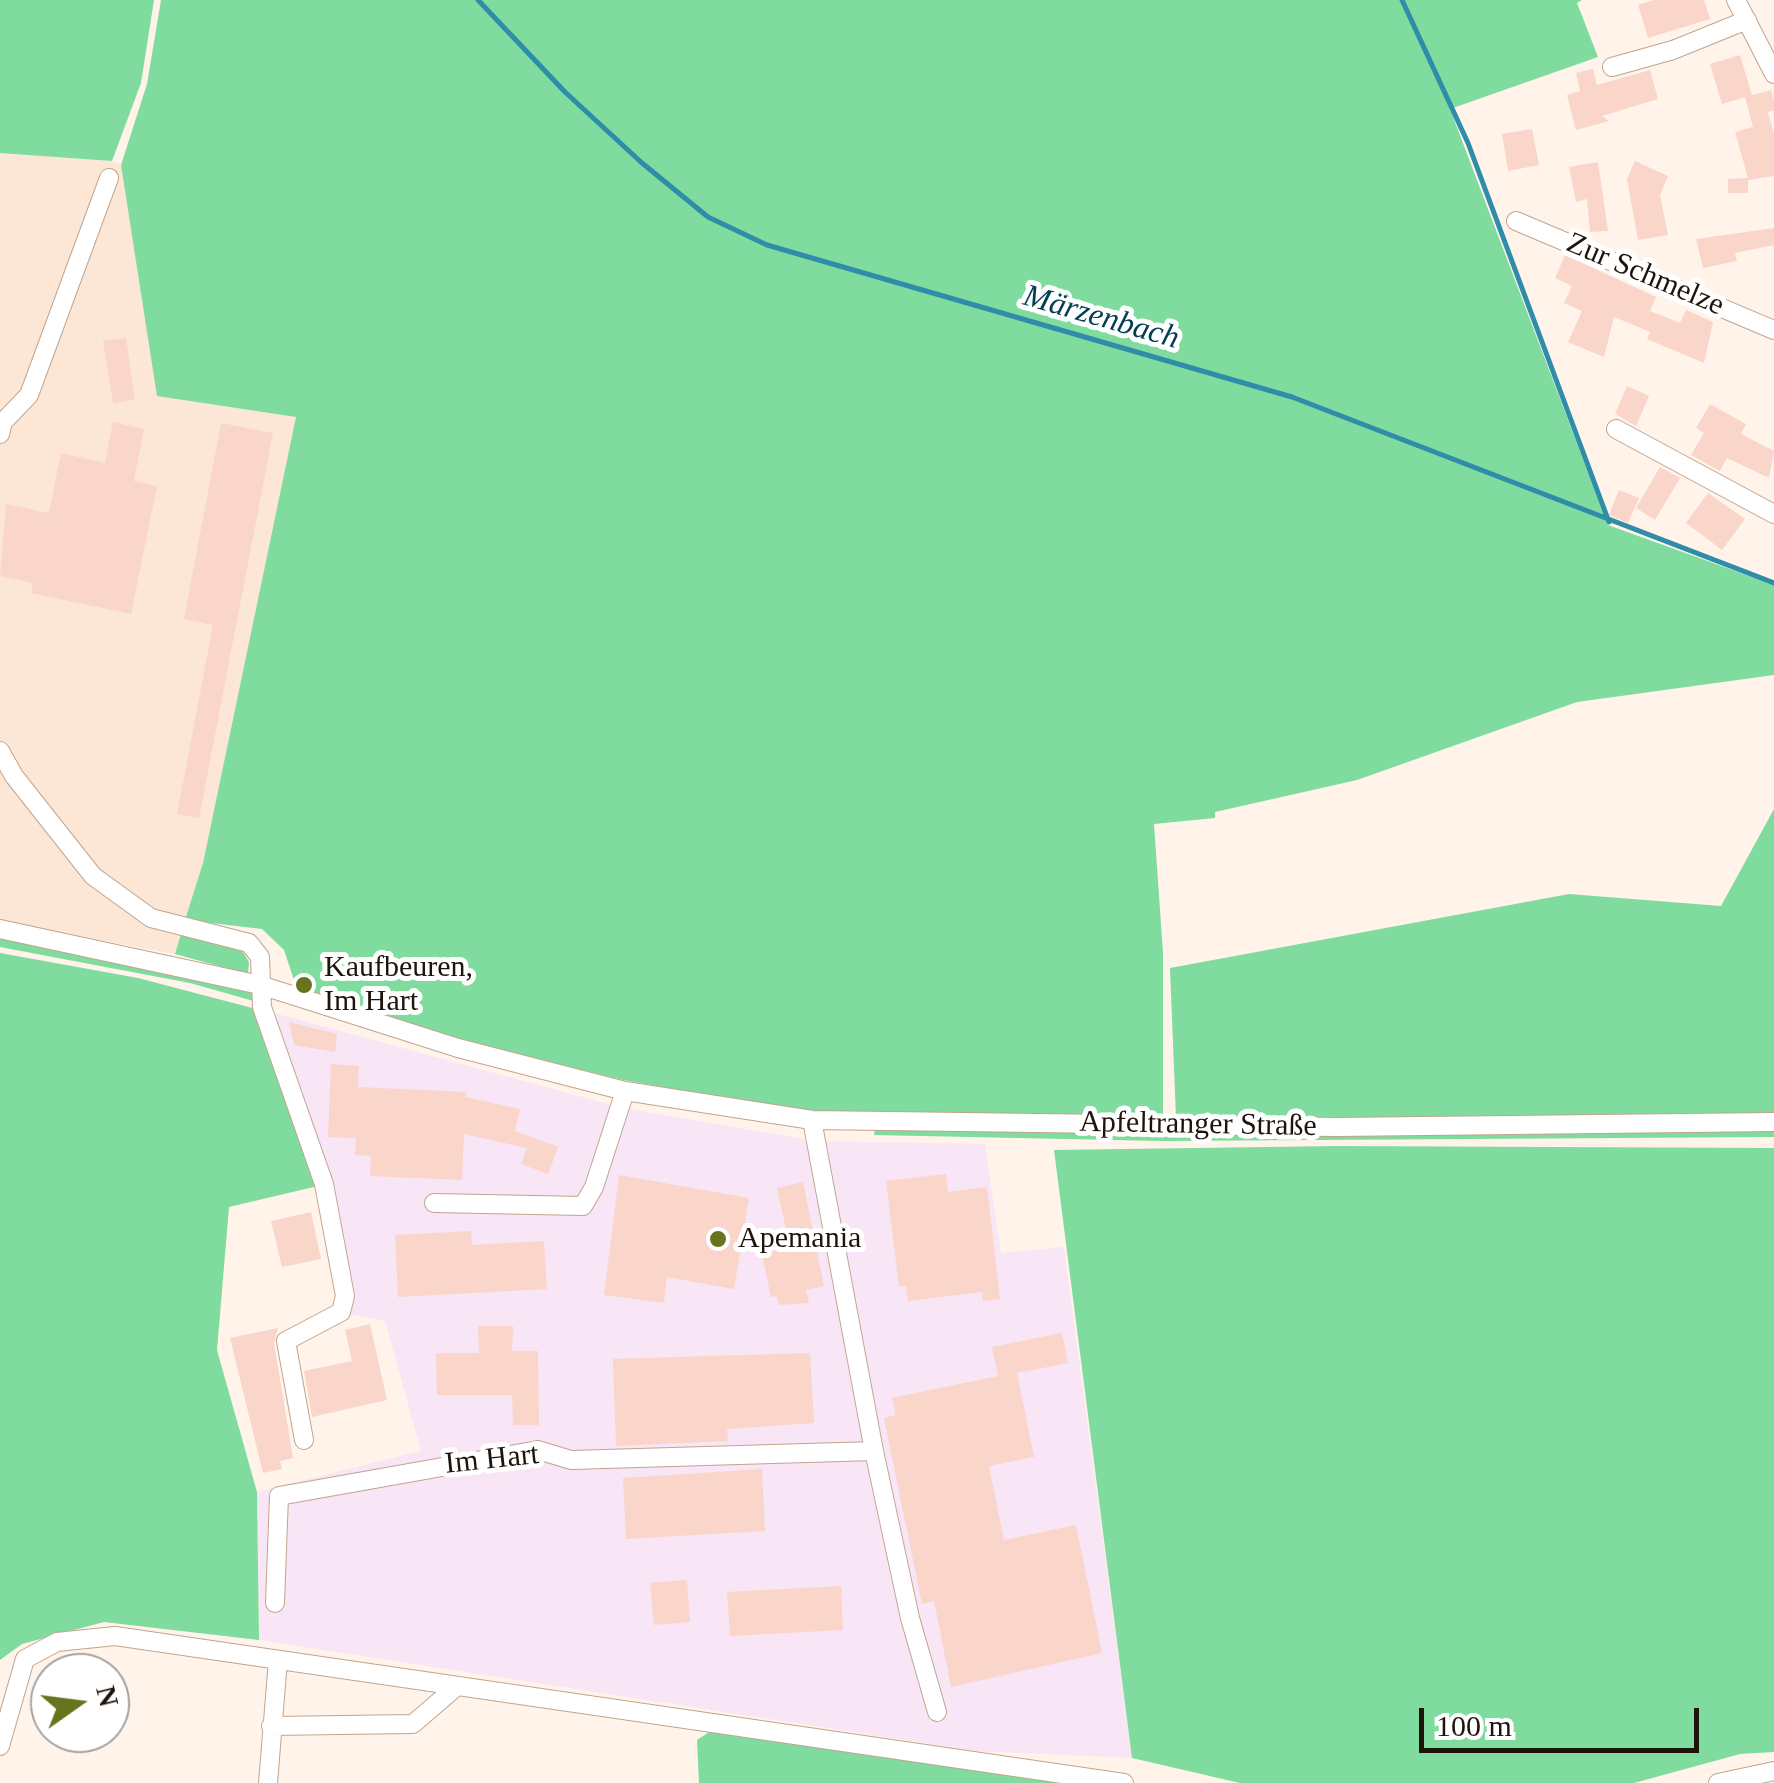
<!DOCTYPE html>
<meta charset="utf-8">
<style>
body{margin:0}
#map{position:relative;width:1774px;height:1783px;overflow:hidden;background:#fff3ea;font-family:"Times New Roman",serif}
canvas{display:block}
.north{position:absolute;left:30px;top:1653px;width:100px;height:100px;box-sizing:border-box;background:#fff;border:2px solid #a5a19e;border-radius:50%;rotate:76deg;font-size:28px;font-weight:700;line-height:40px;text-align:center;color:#1e140c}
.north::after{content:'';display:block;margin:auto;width:35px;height:45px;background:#68731d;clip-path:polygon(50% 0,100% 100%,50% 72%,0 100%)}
.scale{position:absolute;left:1419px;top:1708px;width:280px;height:45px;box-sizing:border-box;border:5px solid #1e140c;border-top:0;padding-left:12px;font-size:30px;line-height:35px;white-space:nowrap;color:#1e140c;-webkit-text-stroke:8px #fff;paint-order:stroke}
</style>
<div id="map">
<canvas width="1774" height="1783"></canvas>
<div class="north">N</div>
<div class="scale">100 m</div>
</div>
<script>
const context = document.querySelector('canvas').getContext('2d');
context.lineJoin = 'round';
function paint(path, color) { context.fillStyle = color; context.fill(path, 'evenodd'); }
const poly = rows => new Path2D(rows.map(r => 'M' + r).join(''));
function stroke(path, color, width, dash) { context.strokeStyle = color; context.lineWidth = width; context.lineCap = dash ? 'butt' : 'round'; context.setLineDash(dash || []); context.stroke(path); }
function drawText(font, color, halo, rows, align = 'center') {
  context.font = font + ' "Times New Roman",serif'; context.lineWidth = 10; context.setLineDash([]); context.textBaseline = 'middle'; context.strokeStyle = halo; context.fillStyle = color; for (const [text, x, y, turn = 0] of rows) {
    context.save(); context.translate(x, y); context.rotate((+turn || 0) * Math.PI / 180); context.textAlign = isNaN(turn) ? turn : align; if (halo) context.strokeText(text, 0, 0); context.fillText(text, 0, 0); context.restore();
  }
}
paint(poly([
 [267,1011,619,1107,814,1141,985,1144,1001,1253,1064,1247,1132,1758,976,1751,259,1640,257,1492,421,1451,385,1321,344,1313,348,1296]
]), '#f8e5f5');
paint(poly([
 [0,153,112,161,121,165,158,396,296,417,203,863,175,954,0,921]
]), '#fce6d5');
paint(poly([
 [0,0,154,0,141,83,112,161,0,153],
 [161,0,1582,0,1577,3,1598,57,1450,109,1608,525,1774,585,1774,675,1577,702,1357,780,1215,812,1215,818,1154,824,1163,953,1163,1115,812,1113,623,1080,459,1040,296,986,284,950,262,929,185,920,203,863,296,417,157,396,121,165,147,84],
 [1774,809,1774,1117,1176,1118,1170,968,1569,894,1721,906],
 [181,934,241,949,249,962,248,974,175,954],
 [0,937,255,990,257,1002,190,983,0,947],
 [0,953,138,978,260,1010,322,1185,229,1207,217,1350,257,1492,259,1640,104,1622,22,1644,0,1660],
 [875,1127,1774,1127,1774,1137,1162,1141,874,1135],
 [1337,1146,1774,1148,1774,1752,1740,1754,1634,1783,1240,1783,1132,1758,1054,1150],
 [709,1732,1084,1783,699,1783,697,1740]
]), '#80db9e');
stroke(poly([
 [478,0,565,92,642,163,708,217,767,245,1292,397,1774,583],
 [1402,0,1468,143,1609,522]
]), '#2f8daa', 5);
paint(poly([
 [1654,0,1704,0,1710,19,1648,38,1638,5],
 [1740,55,1752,95,1771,90,1774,102,1774,110,1768,112,1774,135,1774,176,1748,180,1748,193,1728,193,1728,179,1748,178,1735,132,1753,127,1745,97,1722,104,1710,64],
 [1593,69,1597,85,1650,70,1658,99,1602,116,1609,121,1576,130,1567,95,1580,91,1576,73],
 [1532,129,1539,165,1508,171,1502,134],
 [1635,161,1668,176,1660,195,1668,235,1638,240,1627,179],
 [1598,162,1608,231,1590,232,1587,199,1576,202,1569,167],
 [1774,228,1774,245,1735,253,1737,261,1703,268,1696,239],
 [1565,255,1656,297,1650,311,1680,323,1686,310,1713,322,1704,363,1647,339,1650,332,1614,317,1604,357,1568,342,1582,311,1564,303,1572,286,1555,278],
 [126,338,135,399,113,403,103,341],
 [1627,386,1649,396,1636,426,1615,414],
 [1710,404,1746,424,1741,434,1774,451,1769,478,1727,458,1720,471,1691,455,1704,433,1696,428],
 [113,422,144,429,134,481,157,486,131,614,31,593,33,583,0,576,6,504,49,513,61,453,105,463],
 [221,423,273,433,199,818,177,814,213,625,184,619],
 [1660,467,1680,478,1655,520,1636,508],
 [1619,490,1639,498,1628,523,1609,515],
 [1708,493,1745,519,1722,550,1686,523],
 [289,1022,337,1034,335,1052,294,1045],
 [331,1064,359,1066,358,1087,466,1092,465,1097,520,1109,515,1131,558,1147,548,1174,521,1164,527,1148,464,1134,462,1180,370,1176,371,1156,355,1155,356,1138,328,1137],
 [946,1174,948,1192,987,1187,1000,1299,983,1301,982,1292,908,1301,906,1286,899,1286,886,1181],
 [619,1175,749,1198,734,1289,667,1277,664,1303,604,1295],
 [803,1182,824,1286,806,1290,809,1303,779,1305,777,1296,771,1297,758,1235,786,1229,777,1188],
 [311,1212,321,1259,282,1267,271,1221],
 [471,1231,472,1245,544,1241,547,1289,398,1297,395,1235],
 [370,1324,387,1400,312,1417,304,1371,352,1361,345,1330],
 [478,1326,513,1326,512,1351,538,1351,539,1425,513,1425,512,1395,437,1395,436,1353,479,1353],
 [278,1328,274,1343,293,1458,280,1461,282,1469,263,1473,230,1338],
 [1062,1333,1068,1363,1017,1373,1034,1457,989,1466,1004,1540,1076,1525,1102,1653,951,1687,934,1601,922,1604,884,1418,896,1415,892,1398,998,1376,992,1347],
 [810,1353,814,1423,727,1429,728,1441,616,1446,613,1359],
 [762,1469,765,1531,626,1539,623,1478],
 [687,1580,690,1622,654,1625,650,1583],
 [841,1586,843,1630,730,1636,727,1592]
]), '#fad5ca');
const minor = poly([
 [1736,0,1774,74],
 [1612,67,1673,50,1747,20],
 [1516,221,1774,330],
 [1616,429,1774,514],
 [0,434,3,422,29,395,109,178],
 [0,751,14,776,93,876,151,918,249,943,260,957,262,1007,324,1184,345,1296,341,1312,286,1341,304,1440],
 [0,929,260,985,458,1048,625,1091,812,1120,1336,1127,1774,1122],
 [812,1120,874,1451,910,1618,937,1712],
 [434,1203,583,1206,594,1187,625,1091],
 [275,1603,279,1496,538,1450,571,1460,874,1451],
 [271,1726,413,1724,456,1687],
 [0,1746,25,1659,57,1642,115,1636,1124,1783],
 [268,1783,278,1660],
 [1718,1783,1774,1771]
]);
stroke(minor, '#c0a58f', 20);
stroke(minor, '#fff', 18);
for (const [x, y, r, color] of [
 [304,985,10,"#68731d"],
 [718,1239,10,"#68731d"]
]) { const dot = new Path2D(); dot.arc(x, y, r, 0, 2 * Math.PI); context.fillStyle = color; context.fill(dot); stroke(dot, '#fff', 4); }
drawText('30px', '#1e140c', '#fff', [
 ["Zur Schmelze",1645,275,23],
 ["Apfeltranger Straße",1198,1125,1],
 ["Im Hart",492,1460,-6]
]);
drawText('30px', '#1e140c', '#fff', [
 ["Kaufbeuren,",324,968],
 ["Im Hart",324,1002],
 ["Apemania",738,1239]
], 'left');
drawText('italic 32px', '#034053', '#fff', [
 ["Märzenbach",1101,318,16]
]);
</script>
